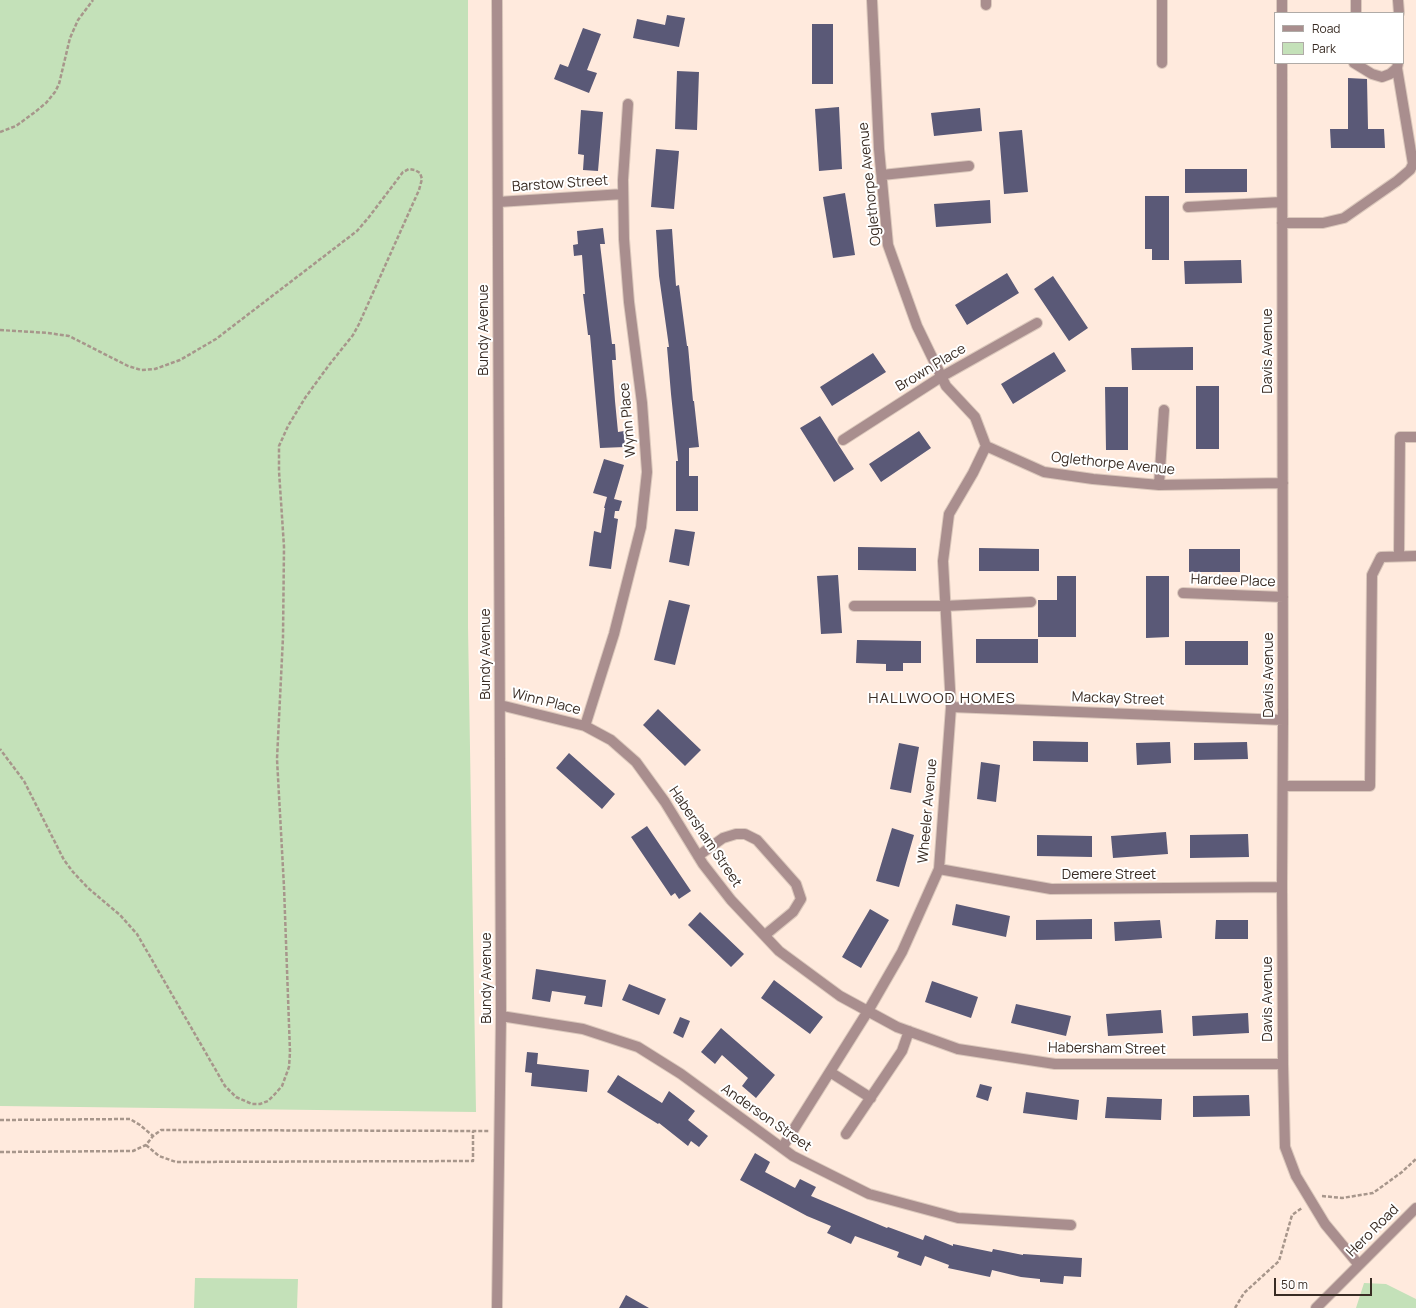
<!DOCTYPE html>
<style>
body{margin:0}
#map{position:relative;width:1416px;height:1308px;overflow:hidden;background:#ffeadd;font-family:Manrope,sans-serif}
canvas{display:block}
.legend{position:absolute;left:1274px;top:12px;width:130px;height:52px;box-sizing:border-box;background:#fff;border:1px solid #b0aba7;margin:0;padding:5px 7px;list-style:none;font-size:12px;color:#392c24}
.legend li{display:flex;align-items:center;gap:8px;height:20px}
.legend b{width:20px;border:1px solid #b0aba7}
.scale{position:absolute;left:1274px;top:1278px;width:98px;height:18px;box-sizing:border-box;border:2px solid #392c24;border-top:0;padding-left:5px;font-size:12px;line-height:14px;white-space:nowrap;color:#392c24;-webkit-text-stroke:3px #fff;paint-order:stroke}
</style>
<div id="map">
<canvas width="1416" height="1308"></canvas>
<ul class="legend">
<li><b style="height:5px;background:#a98e8e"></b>Road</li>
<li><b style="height:11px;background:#c4e1b9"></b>Park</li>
</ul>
<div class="scale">50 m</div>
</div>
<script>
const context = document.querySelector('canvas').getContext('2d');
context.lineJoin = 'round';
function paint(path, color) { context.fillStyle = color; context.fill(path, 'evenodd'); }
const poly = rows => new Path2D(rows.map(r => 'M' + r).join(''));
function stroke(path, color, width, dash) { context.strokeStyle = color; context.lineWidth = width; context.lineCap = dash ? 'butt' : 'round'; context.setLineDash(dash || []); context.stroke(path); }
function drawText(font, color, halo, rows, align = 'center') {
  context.font = font + ' Manrope,sans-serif'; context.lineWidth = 4; context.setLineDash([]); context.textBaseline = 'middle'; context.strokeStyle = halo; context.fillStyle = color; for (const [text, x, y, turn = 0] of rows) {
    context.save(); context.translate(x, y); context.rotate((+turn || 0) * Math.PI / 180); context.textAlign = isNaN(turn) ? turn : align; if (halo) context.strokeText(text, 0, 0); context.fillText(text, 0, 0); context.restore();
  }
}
paint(poly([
 [0,0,468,0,468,627,476,1112,0,1106],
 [195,1278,298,1279,297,1308,194,1308],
 [1364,1283,1386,1284,1416,1299,1416,1308,1356,1308]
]), '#c4e1b9');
paint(poly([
 [667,15,685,18,679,47,633,38,637,19,665,25],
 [812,24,833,24,833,84,812,84],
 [583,28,601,34,587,70,597,73,589,93,554,79,560,64,568,67],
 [677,71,699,72,697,130,675,129],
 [1348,78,1367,79,1368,129,1384,129,1385,148,1331,148,1330,129,1348,129],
 [839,107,842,169,819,171,815,109],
 [980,108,982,131,934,136,931,113],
 [581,110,603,112,598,171,583,170,584,155,578,154],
 [1022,130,1028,192,1004,194,999,132],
 [656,149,679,151,674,209,651,207],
 [1185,169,1247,169,1247,192,1185,193],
 [845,193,855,255,833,258,823,197],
 [1145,196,1169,196,1169,260,1152,260,1152,249,1145,249],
 [990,200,991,223,936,227,934,204],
 [603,228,605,244,600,244,612,344,615,344,616,360,612,360,615,401,618,432,624,431,625,447,600,448,590,335,588,335,583,294,585,294,582,255,574,256,573,245,578,244,577,231],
 [672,229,676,286,679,285,687,346,688,346,693,401,694,401,699,447,689,448,689,476,698,476,698,511,676,511,676,461,678,461,671,394,667,347,669,347,659,276,656,230],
 [1241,260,1242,283,1185,284,1184,261],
 [1007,273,1019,293,967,325,955,305],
 [1053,276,1088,328,1069,341,1034,289],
 [1193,347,1193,370,1132,370,1131,348],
 [1054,352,1066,371,1013,404,1001,384],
 [873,353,886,372,832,406,820,387],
 [1196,386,1219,386,1219,449,1196,449],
 [1105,387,1128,387,1128,450,1106,450],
 [820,416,854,469,834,482,800,428],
 [919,431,931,448,881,482,869,464],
 [604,459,624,465,614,499,622,501,619,511,615,511,614,518,618,519,611,569,589,566,594,531,601,533,605,508,604,508,607,497,593,493],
 [675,529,695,532,689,566,669,562],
 [858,547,916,548,916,571,858,570],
 [979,548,1039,549,1039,571,979,571],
 [1189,549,1240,549,1240,572,1189,572],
 [838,575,842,633,821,634,817,576],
 [1057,576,1076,576,1076,637,1038,637,1038,600,1057,600],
 [1146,576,1169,576,1169,637,1146,638],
 [669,600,690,605,675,665,654,660],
 [976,639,1038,639,1038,663,976,663],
 [857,640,921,641,921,663,903,663,903,671,886,671,886,664,856,663],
 [1185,641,1248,641,1248,665,1185,665],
 [658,709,701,750,685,766,643,725],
 [1033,741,1088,742,1088,762,1033,761],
 [1170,742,1171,763,1137,765,1136,743],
 [1247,742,1248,759,1194,760,1194,743],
 [899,743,919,747,911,793,890,789],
 [569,753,615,794,602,809,556,768],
 [981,762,1000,765,996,802,977,799],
 [647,826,691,891,679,899,675,893,671,896,631,837],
 [892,828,914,835,899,887,876,881],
 [1166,832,1168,854,1113,858,1111,836],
 [1248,834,1249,857,1190,858,1190,835],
 [1037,835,1092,836,1092,857,1037,856],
 [956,904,1010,916,1006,937,952,925],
 [870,909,889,920,861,968,842,957],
 [700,912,744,954,731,967,688,925],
 [1092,919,1092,939,1036,940,1036,920],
 [1160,920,1162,938,1115,941,1114,922],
 [1216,920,1248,920,1248,939,1215,939],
 [536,969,606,980,602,1007,584,1004,586,996,552,991,550,1002,532,999],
 [774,980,823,1017,810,1034,761,998],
 [932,981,978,997,971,1018,925,1002],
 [629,984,666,999,659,1015,622,1000],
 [1016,1004,1071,1016,1066,1036,1011,1023],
 [1161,1010,1163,1033,1108,1036,1106,1014],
 [1248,1013,1249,1033,1193,1036,1192,1016],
 [680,1017,690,1021,683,1038,673,1033],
 [721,1028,775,1075,756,1098,742,1086,748,1078,722,1055,715,1064,701,1052],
 [527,1052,538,1053,537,1064,589,1070,587,1092,531,1086,532,1073,525,1072],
 [618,1075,662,1103,669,1091,695,1111,688,1120,708,1136,699,1147,691,1141,688,1146,659,1123,658,1124,607,1092],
 [980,1084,992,1087,988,1101,976,1097],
 [1026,1092,1079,1100,1077,1120,1023,1113],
 [1249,1095,1250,1116,1193,1117,1193,1096],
 [1107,1097,1162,1099,1161,1120,1105,1118],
 [755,1153,770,1162,765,1172,795,1188,800,1179,816,1187,811,1196,887,1228,888,1227,923,1240,925,1235,953,1246,953,1244,992,1252,993,1249,1023,1255,1023,1254,1082,1258,1081,1277,1064,1276,1063,1284,1040,1282,1040,1279,1021,1277,992,1270,990,1277,948,1268,949,1265,925,1256,921,1266,897,1257,899,1252,855,1236,851,1244,827,1233,831,1226,807,1216,740,1180],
 [626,1295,649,1308,619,1308]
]), '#5a5977');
const minor = poly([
 [872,0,879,149,888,245,917,326,946,386,975,417,986,446,1044,472,1093,479,1159,485,1283,483],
 [986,0,986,5],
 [1162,0,1162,63],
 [1282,0,1282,13],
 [1398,0,1399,13],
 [1356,13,1356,0],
 [1282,63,1283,720,1282,887,1283,1064,1285,1147,1296,1176,1325,1224,1359,1265],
 [1354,63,1372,74,1382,77,1390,74,1397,68,1398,63],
 [882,175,969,166],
 [498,202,623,194],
 [1188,207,1282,202],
 [1282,223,1323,223,1344,218,1397,181,1410,170,1413,164,1397,68],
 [843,440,941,377,1037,323],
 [1159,485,1164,410],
 [1399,556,1400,437,1416,437],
 [1183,593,1283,597],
 [854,606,944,606,1031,602],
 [500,705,585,726,611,740,636,762,665,802,703,864,731,900,779,951,840,996,897,1027,958,1049,1055,1064,1283,1064],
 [951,707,1283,720],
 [585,726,614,634,641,527,647,472,642,403,629,302,624,239,623,180,628,104],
 [1283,786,1370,786,1372,575,1381,557,1416,556],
 [698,856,723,838,736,834,745,834,757,840,796,884,801,899,793,912,765,935],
 [939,869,1051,889,1282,887],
 [501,1016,583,1029,638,1047,681,1074,793,1156,869,1194,958,1218,1071,1225],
 [830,1072,871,1098],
 [846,1134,902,1051,909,1031],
 [782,1148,868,1011,902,952,939,869,951,707,943,561,949,514,973,473,986,446],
 [497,1308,501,1016,497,0],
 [1316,1308,1416,1208]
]);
stroke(minor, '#dbc8bc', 12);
stroke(poly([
 [0,132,16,126,35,112,46,103,55,92,59,84,70,38,78,20,93,0],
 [0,330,48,333,69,336,128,366,141,370,155,369,180,360,216,339,357,231,369,217,403,172,409,169,415,170,420,173,422,179,419,190,359,324,353,335,329,365,305,398,288,426,279,446,279,471,284,547,283,637,277,759,284,887,290,1052,289,1067,282,1086,274,1095,268,1101,260,1104,252,1104,236,1097,225,1086,137,934,120,915,88,888,73,872,64,860,24,781,0,749],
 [0,1120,130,1119,140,1125,153,1136],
 [146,1145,159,1156,176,1162,473,1161,473,1131],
 [0,1152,133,1151,146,1145,153,1136,161,1130,489,1131],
 [1322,1196,1342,1198,1373,1193,1402,1172,1416,1159],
 [1235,1308,1244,1293,1279,1261,1292,1215,1302,1208]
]), '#a7968b', 2.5, [4, 2]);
stroke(minor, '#a98e8e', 10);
drawText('14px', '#392c24', '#fff', [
 ["Barstow Street",560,184,-4],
 ["Oglethorpe Avenue",870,184,-96],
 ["Bundy Avenue",484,330,-90],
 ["Davis Avenue",1268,351,-90],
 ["Brown Place",931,368,-31],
 ["Wynn Place",628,420,-95],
 ["Oglethorpe Avenue",1113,464,6],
 ["Hardee Place",1233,581,2],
 ["Bundy Avenue",486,654,-90],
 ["Davis Avenue",1269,675,-90],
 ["Mackay Street",1118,699,2],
 ["Winn Place",546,702,14],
 ["Wheeler Avenue",928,811,-85],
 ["Habersham Street",705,837,56],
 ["Demere Street",1109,875],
 ["Bundy Avenue",487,978,-90],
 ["Davis Avenue",1268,999,-90],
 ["Habersham Street",1107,1049,1],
 ["Anderson Street",766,1118,35],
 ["Hero Road",1373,1231,-45]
]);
context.letterSpacing = '1px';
drawText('15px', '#392c24', '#fff', [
 ["HALLWOOD HOMES",942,699]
]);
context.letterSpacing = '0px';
</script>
